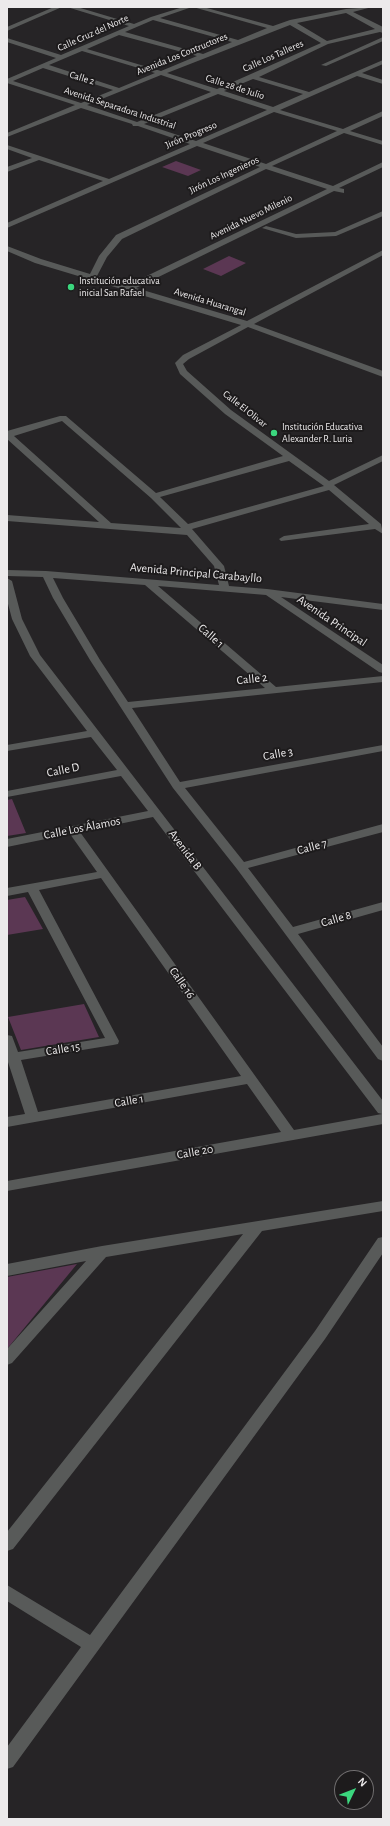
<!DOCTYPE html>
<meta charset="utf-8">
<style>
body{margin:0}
#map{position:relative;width:390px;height:1826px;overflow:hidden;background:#262426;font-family:"Alegreya Sans",sans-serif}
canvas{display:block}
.frame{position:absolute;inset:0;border:8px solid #eceaeb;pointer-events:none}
.north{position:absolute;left:334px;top:1770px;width:40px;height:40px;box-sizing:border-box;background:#1d1b1c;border:1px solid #706e6f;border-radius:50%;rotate:47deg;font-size:11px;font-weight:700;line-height:16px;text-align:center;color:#eceaeb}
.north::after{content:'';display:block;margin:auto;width:14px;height:18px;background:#3bd77e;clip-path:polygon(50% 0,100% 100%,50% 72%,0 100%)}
</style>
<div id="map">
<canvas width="390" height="1826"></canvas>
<div class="frame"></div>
<div class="north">N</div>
</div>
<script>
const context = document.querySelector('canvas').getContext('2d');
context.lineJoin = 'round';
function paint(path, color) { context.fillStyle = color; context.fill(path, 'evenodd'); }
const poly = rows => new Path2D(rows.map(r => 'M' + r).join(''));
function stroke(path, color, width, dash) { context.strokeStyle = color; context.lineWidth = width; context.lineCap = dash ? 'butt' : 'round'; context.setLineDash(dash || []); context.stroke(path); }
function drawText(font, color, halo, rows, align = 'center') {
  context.font = font + ' "Alegreya Sans",sans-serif'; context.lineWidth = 4; context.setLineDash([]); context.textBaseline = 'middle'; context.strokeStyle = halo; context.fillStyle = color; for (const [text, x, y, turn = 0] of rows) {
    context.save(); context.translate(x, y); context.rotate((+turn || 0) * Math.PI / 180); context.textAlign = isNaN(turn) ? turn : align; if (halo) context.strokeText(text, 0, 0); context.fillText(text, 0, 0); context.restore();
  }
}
paint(poly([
 [176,161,201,170,188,176,162,167],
 [229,256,246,263,221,276,203,269],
 [12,799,26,833,7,836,7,800],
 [25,897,43,929,7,935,7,900],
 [84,1004,99,1037,21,1050,8,1017],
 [77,1264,7,1349,7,1277]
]), '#5b3753');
paint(poly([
 [54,7,62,7,7,31,7,27,54,7],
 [67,7,77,7,134,24,151,17,183,7,192,7,160,18,238,40,267,28,193,7,203,7,273,26,290,20,346,9,372,7,353,12,383,27,383,33,380,32,328,44,259,77,309,92,383,60,383,64,362,73,383,80,383,84,357,76,280,110,343,129,383,111,383,116,350,131,383,141,383,145,344,133,272,166,333,186,383,162,383,167,339,188,344,189,344,193,334,191,136,288,247,321,383,250,383,255,254,324,383,371,383,377,248,327,189,359,183,364,187,371,231,410,329,481,383,455,383,461,334,485,381,524,383,534,375,529,281,541,279,539,284,536,369,524,329,490,192,529,224,566,229,586,267,589,383,604,383,610,281,597,383,665,383,673,379,672,266,595,158,586,276,687,383,676,383,682,132,708,180,782,383,745,383,751,185,788,244,862,383,824,383,832,248,868,293,927,383,902,383,910,298,934,383,1047,383,1061,378,1059,237,869,173,788,90,660,53,598,43,577,7,576,7,570,46,571,219,585,214,566,187,535,7,521,7,515,99,522,7,439,7,431,60,416,66,416,156,493,283,456,225,414,180,374,175,363,183,355,241,325,35,263,7,251,7,246,41,259,90,274,99,256,116,235,260,167,197,146,7,228,7,223,103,181,39,160,7,172,7,167,32,158,7,149,7,145,109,179,190,144,138,126,133,126,132,124,81,108,7,137,7,133,75,105,7,83,7,79,56,58,7,42,7,38,61,55,129,26,67,7],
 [346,13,375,29,327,41,297,23,346,13],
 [153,20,232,42,203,54,125,32,153,20],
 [290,25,321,43,217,89,167,73,290,25],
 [119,35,197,56,161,71,87,49,119,35],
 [82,51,155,73,119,88,49,65,82,51],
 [43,68,113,90,81,103,13,81,43,68],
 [161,75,211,92,137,122,87,105,161,75],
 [253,79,303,94,273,107,224,91,253,79],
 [218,94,267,110,196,141,144,124,218,94],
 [274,112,337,131,266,164,203,143,274,112],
 [266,169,327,189,128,285,97,276,107,257,122,239,266,169],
 [62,421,151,498,181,528,111,523,14,436,62,421],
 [289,461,324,486,188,524,160,497,289,461],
 [53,578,145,585,265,688,128,702,100,660,63,598,53,578],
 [383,37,383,41,326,66,321,65,383,37],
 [383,211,383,216,336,236,296,238,262,228,266,226,296,234,335,232,383,211],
 [7,578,12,581,22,619,40,655,383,1101,383,1124,7,1191,7,1181,281,1132,247,1084,7,1127,7,1117,25,1114,7,1059,7,1035,12,1036,18,1052,105,1038,28,892,7,896,7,888,97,872,70,834,7,847,7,839,148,811,121,776,7,797,7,791,117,770,91,737,7,751,7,745,87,731,30,656,12,619,7,600,7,578],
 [153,817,378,1113,382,1114,294,1130,80,832,153,817],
 [101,878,241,1076,38,1112,21,1060,113,1045,118,1044,119,1041,39,890,101,878],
 [383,1201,383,1211,262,1231,13,1549,7,1551,7,1532,243,1234,106,1257,12,1363,7,1365,7,1349,86,1261,7,1276,7,1264,102,1246,383,1201],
 [383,1237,383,1253,325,1339,13,1767,7,1769,7,1747,81,1647,7,1601,7,1585,90,1635,315,1331,378,1238,383,1237]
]), '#585a59');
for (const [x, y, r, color] of [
 [71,287,4,"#3bd77e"],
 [274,433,4,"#3bd77e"]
]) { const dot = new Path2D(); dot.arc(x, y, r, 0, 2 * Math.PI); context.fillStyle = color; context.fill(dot); stroke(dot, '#1d1b1c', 1.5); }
drawText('10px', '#eceaeb', '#1d1b1c', [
 ["Calle Cruz del Norte",93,33,-24],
 ["Avenida Los Contructores",182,54,-22],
 ["Calle Los Talleres",273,56,-24],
 ["Calle 2",82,78,17],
 ["Calle 28 de Julio",235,87,18],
 ["Avenida Separadora Industrial",120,108,18],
 ["Jirón Progreso",191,135,-23],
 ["Jirón Los Ingenieros",224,175,-25],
 ["Avenida Nuevo Milenio",251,217,-26],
 ["Avenida Huarangal",210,302,17],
 ["Calle El Olivar",245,409,38]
]);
drawText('10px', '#eceaeb', '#1d1b1c', [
 ["Institución educativa",79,281],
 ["inicial San Rafael",79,293],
 ["Institución Educativa",282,427],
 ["Alexander R. Luria",282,439]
], 'left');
drawText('12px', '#eceaeb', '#1d1b1c', [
 ["Avenida Principal Carabayllo",196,573,5],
 ["Avenida Principal",332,621,34],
 ["Calle 1",211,636,41],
 ["Calle 2",252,679,-6],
 ["Calle 3",278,754,-10],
 ["Calle D",63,770,-11],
 ["Calle Los Álamos",82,828,-11],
 ["Calle 7",312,847,-15],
 ["Avenida B",185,850,53],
 ["Calle 8",336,919,-16],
 ["Calle 16",182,983,55],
 ["Calle 15",63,1049,-9],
 ["Calle 1",129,1101,-10],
 ["Calle 20",195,1152,-10]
]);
</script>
